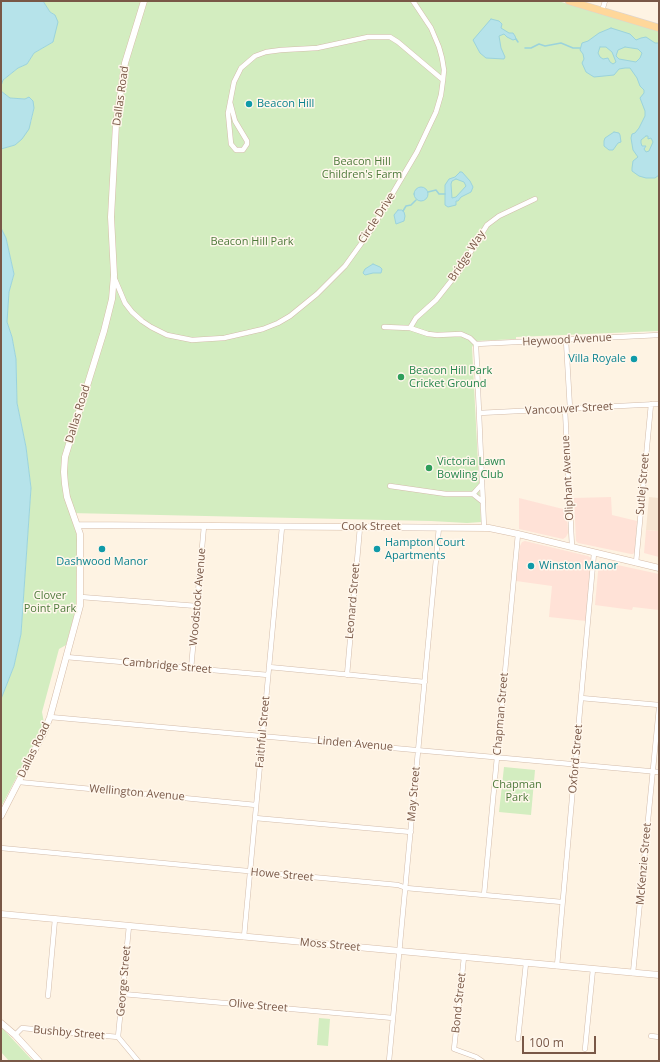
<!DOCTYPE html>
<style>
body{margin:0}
#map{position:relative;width:660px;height:1062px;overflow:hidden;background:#fef3e3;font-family:"Open Sans",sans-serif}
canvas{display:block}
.frame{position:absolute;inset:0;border:2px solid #795847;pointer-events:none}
.scale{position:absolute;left:522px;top:1036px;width:74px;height:18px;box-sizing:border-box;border:2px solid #795847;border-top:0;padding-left:5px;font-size:12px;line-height:14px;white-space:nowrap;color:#795847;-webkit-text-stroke:3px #fff7ec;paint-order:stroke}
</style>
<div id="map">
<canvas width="660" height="1062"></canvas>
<div class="frame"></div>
<div class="scale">100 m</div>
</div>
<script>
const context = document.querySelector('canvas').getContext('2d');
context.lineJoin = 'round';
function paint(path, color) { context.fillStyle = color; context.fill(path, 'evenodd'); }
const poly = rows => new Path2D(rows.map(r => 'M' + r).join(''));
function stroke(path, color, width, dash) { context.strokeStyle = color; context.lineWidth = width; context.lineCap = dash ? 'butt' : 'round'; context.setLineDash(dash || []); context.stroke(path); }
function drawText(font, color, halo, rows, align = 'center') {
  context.font = font + ' "Open Sans",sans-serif'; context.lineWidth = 3; context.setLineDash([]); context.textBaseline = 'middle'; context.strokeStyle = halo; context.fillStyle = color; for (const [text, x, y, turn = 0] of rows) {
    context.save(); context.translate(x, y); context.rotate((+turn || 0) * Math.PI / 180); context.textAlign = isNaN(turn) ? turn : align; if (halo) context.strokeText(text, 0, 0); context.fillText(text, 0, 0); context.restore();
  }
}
paint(poly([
 [649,497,659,498,659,531,646,530]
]), '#f7e5d1');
paint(poly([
 [611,497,612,515,637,521,635,552,633,554,631,554,578,543,576,541,574,498],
 [519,498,567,510,568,533,566,537,563,539,519,529],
 [646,530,659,531,659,557,644,553],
 [525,541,588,556,591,558,586,621,549,617,552,586,516,581,520,546,522,542],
 [599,561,659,574,659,610,633,607,632,610,595,605]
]), '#ffe2d7');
paint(poly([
 [43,1,558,1,659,31,659,331,516,337,516,339,476,341,472,347,481,522,467,523,431,521,70,513,76,532,77,539,76,609,66,645,59,649,42,712,44,723,37,738,1,807,1,699,14,666,21,634,31,488,26,447,17,403,16,359,12,337,7,322,9,292,14,274,6,238,1,228,1,149,15,145,31,122,34,108,25,99,10,98,1,91,1,86,3,80,18,68,27,64,34,53,53,42,55,15,50,12],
 [504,767,535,770,531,815,499,812],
 [319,1018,330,1019,328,1046,317,1045],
 [1,1028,3,1029,33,1061,9,1061,1,1052]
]), '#d3edc0');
const water = poly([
 [1,1,43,1,50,12,55,15,58,22,53,42,34,53,27,64,18,68,3,80,1,86,1,1],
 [491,19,499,21,502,24,501,28,509,33,513,33,515,36,516,39,513,40,507,37,504,34,499,36,501,48,505,57,504,59,486,58,480,53,473,40,491,19],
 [611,28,630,34,636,40,641,38,646,37,655,43,659,43,659,175,655,178,646,178,639,176,632,171,632,168,633,161,638,157,633,150,631,138,632,134,635,133,639,128,645,116,645,111,640,98,644,93,644,90,640,86,637,78,630,68,625,68,619,69,614,75,594,77,586,72,582,63,584,59,583,54,580,50,582,43,588,41,599,33,611,28],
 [600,47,606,47,612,52,616,62,613,64,610,62,608,58,603,59,600,57,598,53,600,47],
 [625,47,638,49,642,53,640,58,636,62,619,59,616,56,618,50,625,47],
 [646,136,648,136,648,139,651,138,653,142,649,151,646,152,644,149,646,146,642,146,641,143,641,140,646,136],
 [1,91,10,98,25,99,29,97,33,101,34,108,29,129,22,139,15,145,1,149,1,91],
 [614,132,619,133,620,135,621,142,618,143,613,150,609,150,604,146,604,141,605,138,614,132],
 [460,172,462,172,470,181,473,187,471,192,461,197,458,201,456,201,456,205,448,207,445,205,445,185,449,179,455,177,460,172],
 [456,179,464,182,466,186,456,197,452,198,451,184,452,181,456,179],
 '414 194a7 7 0 1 1 14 0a7 7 0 1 1-14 0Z',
 [398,210,402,210,404,212,405,216,404,221,396,224,394,215,398,210],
 [1,228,6,238,14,274,9,292,7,322,12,337,16,359,17,403,26,447,31,488,21,634,14,666,1,699,1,228],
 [373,264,380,267,382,269,381,273,373,273,365,275,363,273,365,269,373,264]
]);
paint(water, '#b6e3ea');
stroke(water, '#9bd3dc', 1);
stroke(poly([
 [516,39,518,42],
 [525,48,531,48,539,44,545,46,561,43,573,48,580,48],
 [428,192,436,190,439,194,445,194],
 [403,211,406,206,411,205,416,200]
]), '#9bd3dc', 1.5);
const street = poly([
 [602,11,605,1],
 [230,102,235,121,247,141,247,144,243,150,236,150,231,144,228,113,234,82,241,68,255,56,266,52,281,50,317,48,368,37,390,37,398,42,443,80],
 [114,277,125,303,132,312,142,321,151,327,167,335,192,340,224,338,263,329,278,323,290,316,317,294,345,266,371,230,417,152,436,112,441,95,443,80,444,70,442,58,439,47,431,28,413,1],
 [384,327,410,328,428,334,437,335,461,334,470,338,476,344],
 [410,328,416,318,436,300,459,271,487,225,499,216,535,199],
 [566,340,570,409],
 [476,344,659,335],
 [476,344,484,527],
 [565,409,572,547],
 [479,413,659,404],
 [390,486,446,494,473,494,483,502],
 [473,494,482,484],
 [636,563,651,404],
 [81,597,197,606],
 [66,657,268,675],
 [269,667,425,682],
 [191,669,204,526],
 [347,675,360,527],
 [581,698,659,705],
 [50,717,659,772],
 [19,782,256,805],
 [255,818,411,832],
 [1,848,398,885,406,888,562,902],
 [484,895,518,534],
 [244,937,282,527],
 [464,957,454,1049,476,1057,482,1061],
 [557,966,594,553],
 [633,973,659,708],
 [123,994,393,1018],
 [48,996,55,919],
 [15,1035,22,1028,118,1037,138,1061],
 [651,1036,659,1037],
 [118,1037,129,926],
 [518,1039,526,963],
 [585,1049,593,969],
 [389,1061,439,527]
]);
const secondary = poly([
 [78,525,489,528,518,534,659,568],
 [1,816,44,732,50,717,80,606,80,534,67,497,65,484,64,472,65,457,104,331,112,299,114,275,111,217,116,124,125,63,144,1],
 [1,914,659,975],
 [1,1023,15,1035,39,1061]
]);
const primary = poly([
 [569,1,659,28]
]);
stroke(street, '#d3bcab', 5.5);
stroke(secondary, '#d6bca8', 7);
stroke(primary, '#dcd4cf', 8);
stroke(street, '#fff', 4.5);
stroke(secondary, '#fff', 6);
stroke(primary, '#ffd79a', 7);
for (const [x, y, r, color] of [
 [249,104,4,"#0f9aa8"],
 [634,359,4,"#0f9aa8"],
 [401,377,4,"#2e9e5b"],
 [429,468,4,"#2e9e5b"],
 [102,549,4,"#0f9aa8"],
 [377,549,4,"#0f9aa8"],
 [531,566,4,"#0f9aa8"]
]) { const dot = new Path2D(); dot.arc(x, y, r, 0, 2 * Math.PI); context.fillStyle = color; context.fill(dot); stroke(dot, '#fff7ec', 1.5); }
drawText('11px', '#795847', '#fff7ec', [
 ["Dallas Road",121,96,-82],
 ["Circle Drive",377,218,-57],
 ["Bridge Way",467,256,-57],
 ["Heywood Avenue",567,340,-3],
 ["Vancouver Street",569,409,-3],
 ["Dallas Road",78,414,-73],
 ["Oliphant Avenue",568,478,-93],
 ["Sutlej Street",643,484,-85],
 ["Cook Street",371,527],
 ["Woodstock Avenue",198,597,-85],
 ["Leonard Street",353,601,-85],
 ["Cambridge Street",167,666,5],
 ["Chapman Street",501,714,-85],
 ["Faithful Street",263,732,-85],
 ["Linden Avenue",355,744,5],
 ["Dallas Road",34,750,-64],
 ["Oxford Street",576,759,-85],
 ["Wellington Avenue",137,793,5],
 ["May Street",414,794,-85],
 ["McKenzie Street",644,864,-85],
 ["Howe Street",282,875,5],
 ["Moss Street",330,945,5],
 ["George Street",124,981,-85],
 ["Bond Street",459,1003,-84],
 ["Olive Street",258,1006,5],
 ["Bushby Street",69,1033,5]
]);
drawText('11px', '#0d838f', '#fff7ec', [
 ["Beacon Hill",257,104],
 ["Villa Royale",626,359,"right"],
 ["Hampton Court",385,543],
 ["Apartments",385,556],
 ["Dashwood Manor",102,562,"center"],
 ["Winston Manor",539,566]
], 'left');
drawText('11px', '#4e7a3b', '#fff7ec', [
 ["Beacon Hill",362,162],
 ["Children's Farm",362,175],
 ["Beacon Hill Park",252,242],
 ["Clover",50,596],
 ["Point Park",50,609],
 ["Chapman",517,785],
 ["Park",517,798]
]);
drawText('11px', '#27864d', '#fff7ec', [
 ["Beacon Hill Park",409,371],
 ["Cricket Ground",409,384],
 ["Victoria Lawn",437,462],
 ["Bowling Club",437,475]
], 'left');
</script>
